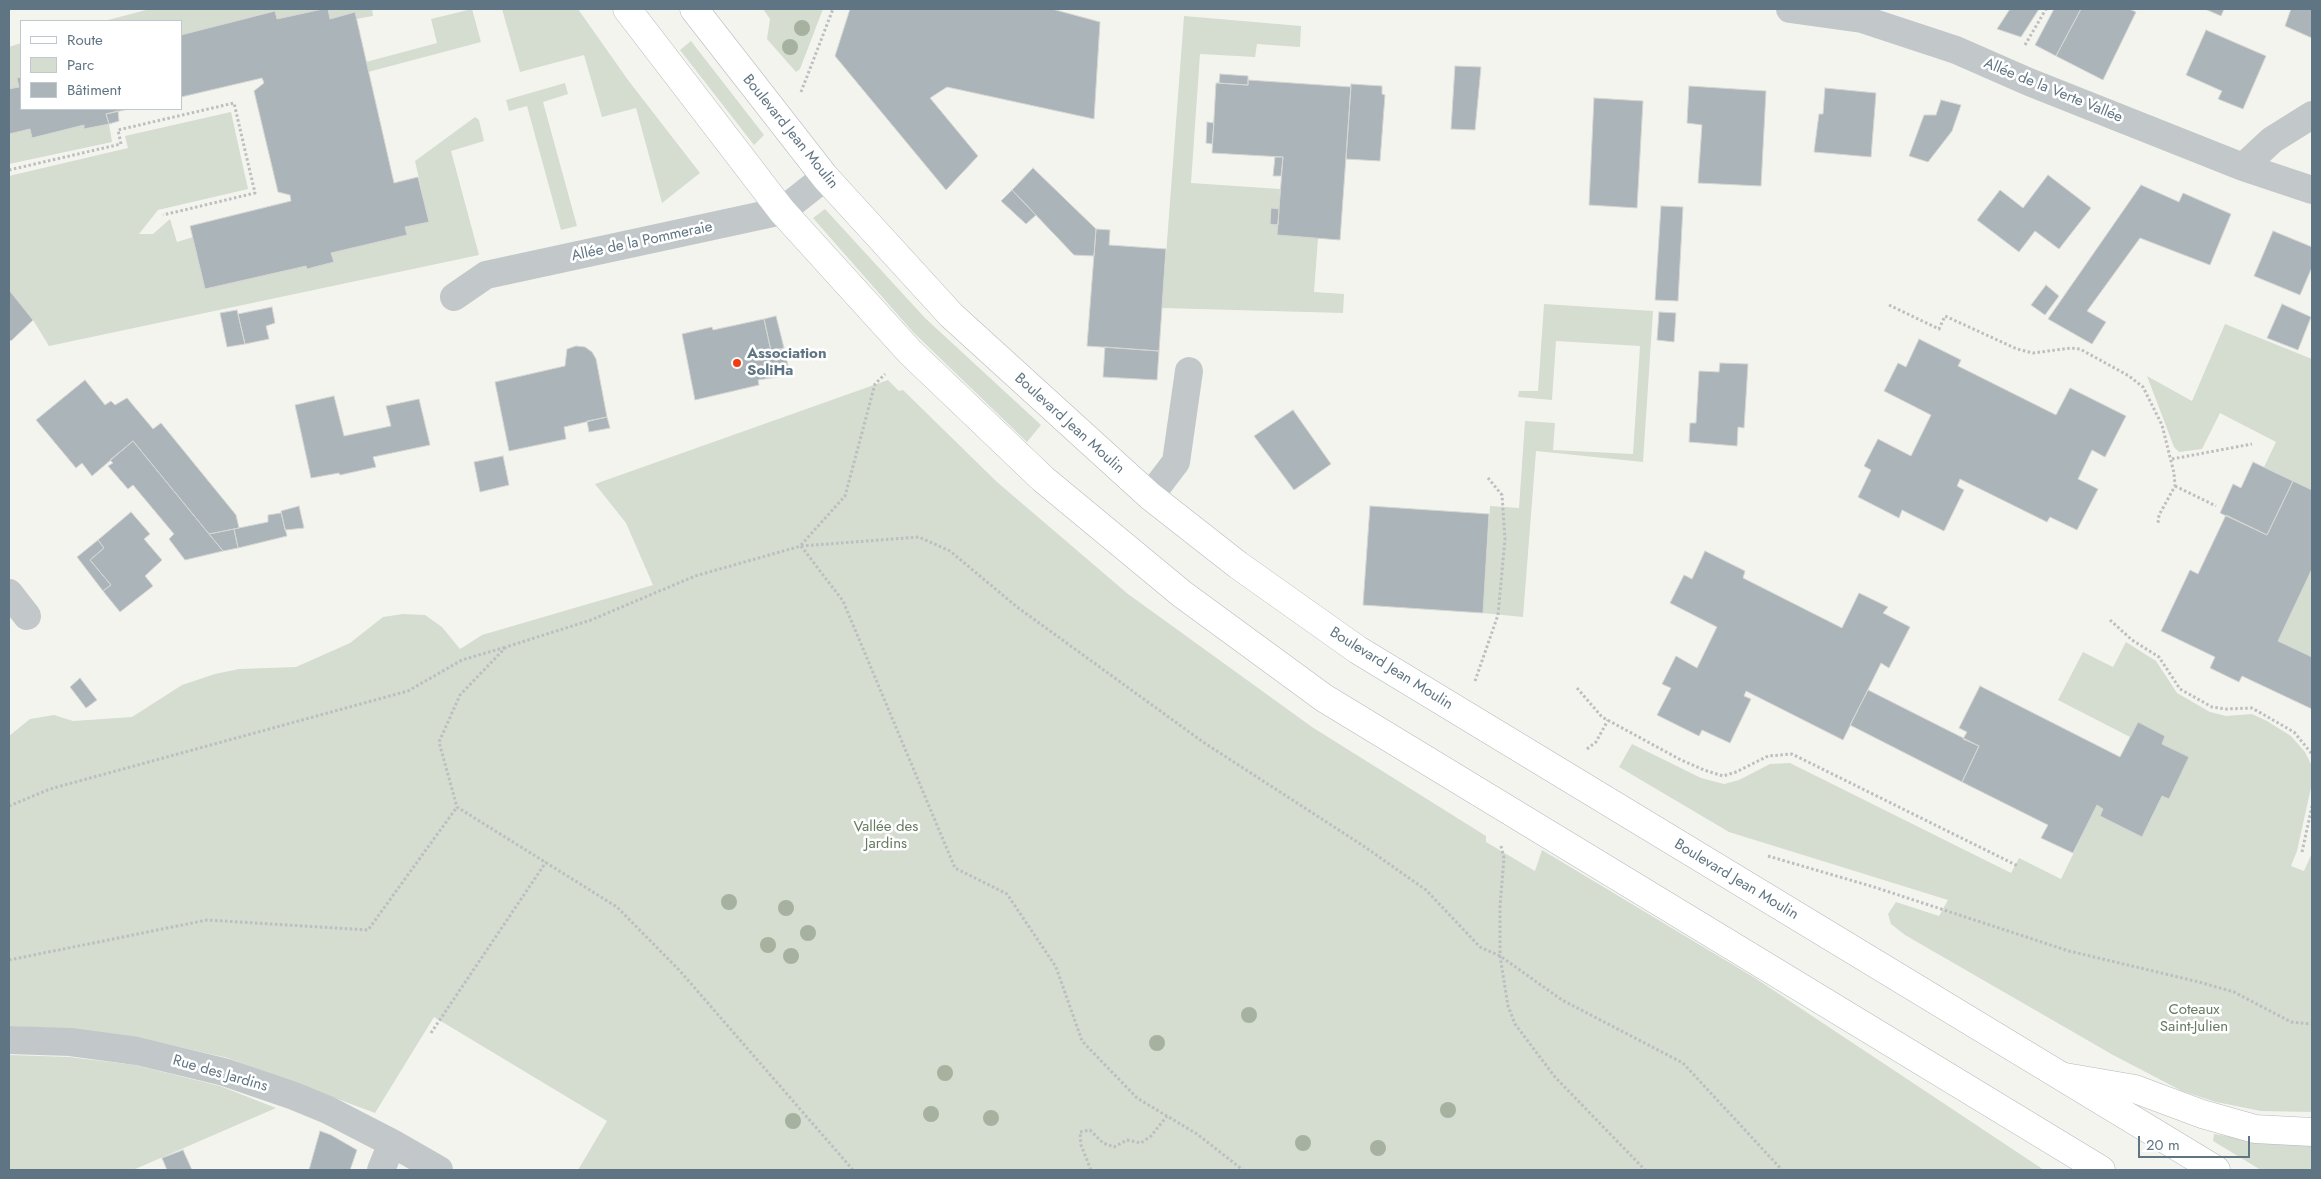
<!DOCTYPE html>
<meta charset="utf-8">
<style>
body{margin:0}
#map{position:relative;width:2321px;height:1179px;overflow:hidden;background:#f4f4ef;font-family:Jost,sans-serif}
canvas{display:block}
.frame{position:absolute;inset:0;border:10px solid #607583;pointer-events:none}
.legend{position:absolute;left:20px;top:20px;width:162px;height:90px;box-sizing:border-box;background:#fff;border:1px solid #bfc8cd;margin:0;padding:6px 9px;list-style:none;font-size:15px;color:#607583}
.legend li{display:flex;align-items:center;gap:10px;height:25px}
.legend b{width:25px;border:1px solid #bfc8cd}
.scale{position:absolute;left:2138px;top:1136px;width:112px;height:22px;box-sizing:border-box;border:2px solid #607583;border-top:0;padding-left:6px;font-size:15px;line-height:18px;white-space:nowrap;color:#607583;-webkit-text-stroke:4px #fff;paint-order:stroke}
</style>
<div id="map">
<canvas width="2321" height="1179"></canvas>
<div class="frame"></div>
<ul class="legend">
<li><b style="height:6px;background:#fff"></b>Route</li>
<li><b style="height:14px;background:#d5dcd0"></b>Parc</li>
<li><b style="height:14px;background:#abb4b8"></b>Bâtiment</li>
</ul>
<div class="scale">20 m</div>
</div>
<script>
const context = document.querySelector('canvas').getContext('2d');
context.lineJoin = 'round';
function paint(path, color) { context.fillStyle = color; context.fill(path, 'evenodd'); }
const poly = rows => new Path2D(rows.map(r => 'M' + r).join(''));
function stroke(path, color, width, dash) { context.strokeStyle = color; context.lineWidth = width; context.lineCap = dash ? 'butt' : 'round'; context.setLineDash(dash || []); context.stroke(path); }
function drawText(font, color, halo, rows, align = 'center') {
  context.font = font + ' Jost,sans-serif'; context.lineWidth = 5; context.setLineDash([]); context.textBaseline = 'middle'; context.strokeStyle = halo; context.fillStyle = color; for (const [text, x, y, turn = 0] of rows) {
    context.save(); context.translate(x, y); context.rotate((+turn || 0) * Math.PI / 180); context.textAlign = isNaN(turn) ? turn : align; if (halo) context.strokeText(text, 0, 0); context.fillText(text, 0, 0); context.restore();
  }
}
paint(poly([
 [150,9,323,9,277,19,274,11,181,35,181,21,104,21],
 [328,9,372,9,373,16,356,19,354,12,330,19],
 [472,9,481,42,368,72,366,62,437,43,431,19],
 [502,9,578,9,628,80,700,173,662,203,636,108,602,117,584,55,520,72],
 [763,9,823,9,800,69,796,72,767,39,770,19],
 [1184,16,1301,26,1300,47,1257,44,1255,57,1200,54,1191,183,1280,189,1279,209,1271,208,1270,224,1278,225,1277,235,1318,238,1314,292,1344,294,1343,313,1162,308],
 [691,41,764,135,754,145,680,50],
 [21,43,21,77,17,79,19,87,9,89,9,47],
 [565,83,568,94,543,102,577,226,561,230,527,106,509,111,506,100],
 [231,112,248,189,158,210,139,234,153,234,170,219,177,242,193,237,205,289,306,266,307,269,333,262,331,253,406,235,405,227,429,222,415,161,475,117,479,120,484,141,451,151,479,255,49,346,33,320,9,290,9,176,128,148,125,136],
 [109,124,112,142,9,164,9,134,30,129,33,138,84,125,85,129],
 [825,209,925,318,1041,425,1027,442,913,332,813,218],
 [1544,304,1653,311,1643,462,1536,451,1523,617,1483,613,1490,506,1519,508,1525,421,1555,423,1553,450,1633,454,1640,346,1556,341,1552,400,1518,397,1519,391,1538,391],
 [2225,324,2312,359,2312,490,2264,467,2276,442,2220,413,2202,449,2179,452,2174,447,2147,376,2192,401],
 [888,380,899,391,903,390,997,482,1128,594,1312,727,1486,836,1486,842,1535,871,1542,850,1755,978,2044,1170,578,1170,607,1121,434,1017,375,1113,228,1058,140,1038,72,1029,9,1026,9,736,30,719,54,715,73,721,132,717,182,685,215,674,239,669,296,667,350,643,383,617,403,614,425,615,442,627,460,649,482,635,653,585,626,523,595,484],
 [2312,569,2312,657,2278,641],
 [2126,642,2156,661,2177,693,2210,712,2226,716,2252,714,2267,721,2291,736,2305,752,2311,764,2312,783,2297,851,2291,866,2304,871,2312,853,2312,1112,2261,1111,2216,1102,2182,1091,2113,1055,1905,935,1891,924,1888,914,1896,902,1939,916,1948,900,1729,832,1619,767,1632,744,1701,778,1724,784,1739,780,1770,764,1790,763,2011,873,2019,858,2061,879,2097,805,2103,809,2100,816,2142,837,2162,796,2169,799,2188,757,2162,744,2165,736,2138,723,2130,737,2058,700,2083,652,2113,667],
 [9,1055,69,1057,135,1065,220,1086,276,1108,133,1170,9,1170],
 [2214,1134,2268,1143,2312,1144,2312,1170,2261,1170,2213,1141]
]), '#d5dcd0');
const building = poly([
 [323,9,328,9,330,19,355,12,394,183,418,177,429,222,405,227,407,235,331,253,334,262,307,269,306,266,205,289,190,226,291,201,290,195,278,192,254,91,264,83,262,78,181,97,181,35,275,11,277,19,323,9],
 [850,9,1052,9,1100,22,1094,119,947,87,930,98,978,156,946,190,835,56,850,9],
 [2010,9,2039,9,2021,37,1997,29,2010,9],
 [2054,9,2081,9,2056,56,2035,45,2054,9],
 [2081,9,2129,9,2136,12,2103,80,2056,56,2081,9],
 [2205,9,2224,9,2221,16,2205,9],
 [2291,9,2312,9,2312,38,2285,26,2291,9],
 [2206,30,2266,56,2243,109,2218,99,2222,91,2186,75,2206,30],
 [1455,66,1481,67,1475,130,1451,129,1455,66],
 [1220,74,1248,76,1248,85,1219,83,1220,74],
 [21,77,21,109,129,109,106,114,109,124,84,129,84,125,32,138,30,129,9,134,9,89,19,87,17,78,21,77],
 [1248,80,1351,87,1340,240,1277,235,1283,157,1212,153,1216,83,1248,85,1248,80],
 [1351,84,1382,86,1382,94,1385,95,1380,161,1346,159,1351,84],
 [1689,86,1766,91,1761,186,1698,183,1702,125,1687,123,1689,86],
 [1825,88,1876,93,1871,157,1814,152,1819,114,1823,114,1825,88],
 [1594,98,1643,101,1637,208,1589,205,1594,98],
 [1941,100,1961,105,1952,131,1928,162,1909,156,1924,115,1936,115,1941,100],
 [118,111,119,121,109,124,106,114,118,111],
 [1207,122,1214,123,1212,144,1206,143,1207,122],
 [1275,157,1283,157,1281,176,1273,176,1275,157],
 [1033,168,1096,229,1094,256,1074,255,1012,190,1033,168],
 [2048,175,2091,208,2059,249,2035,231,2019,252,1977,220,2000,190,2023,208,2048,175],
 [2141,185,2179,202,2183,193,2231,214,2210,265,2140,238,2087,311,2106,322,2092,344,2048,319,2141,185],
 [1012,190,1036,215,1026,224,1001,201,1012,190],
 [1661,206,1683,207,1678,301,1655,300,1661,206],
 [1271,208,1279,209,1278,225,1270,224,1271,208],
 [1096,229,1110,230,1109,245,1166,249,1159,351,1087,346,1096,229],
 [2273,231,2312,247,2312,267,2300,295,2254,276,2273,231],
 [2046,285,2059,296,2045,315,2031,305,2046,285],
 [9,290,33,320,11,341,9,339,9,290],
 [2282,304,2311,317,2298,350,2267,338,2282,304],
 [272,307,275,323,266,326,269,339,245,344,238,314,272,307],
 [237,310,245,344,227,347,220,313,237,310],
 [1659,312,1676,313,1674,342,1657,340,1659,312],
 [776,316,784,348,771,351,764,319,776,316],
 [764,319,771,351,784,348,790,375,758,380,759,385,695,400,682,334,712,327,713,330,764,319],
 [1919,339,1961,360,1958,366,2056,415,2070,388,2126,416,2105,457,2092,450,2078,479,2098,489,2077,530,2050,517,2047,522,1960,479,1957,486,1964,490,1944,531,1902,510,1899,518,1858,497,1871,470,1864,466,1878,439,1911,456,1931,415,1884,391,1898,363,1906,367,1919,339],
 [576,346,585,347,592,352,596,359,607,417,564,427,566,439,509,451,495,382,565,366,567,349,576,346],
 [1105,347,1159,351,1157,380,1103,377,1105,347],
 [1720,363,1748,364,1744,428,1738,427,1737,446,1689,442,1690,423,1696,423,1699,371,1719,372,1720,363],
 [85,380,105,405,111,401,115,405,127,398,153,429,161,423,236,515,239,528,209,534,133,441,92,476,82,463,76,468,36,420,85,380],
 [334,396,344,436,391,426,386,406,419,399,430,445,373,457,376,467,340,475,339,473,311,478,295,405,334,396],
 [1293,410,1331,464,1294,490,1254,436,1293,410],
 [607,417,610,428,589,432,587,421,607,417],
 [133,441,209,534,223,551,185,560,169,539,174,534,133,485,128,489,108,466,113,463,110,460,133,441],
 [503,456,509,485,480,492,474,462,503,456],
 [2253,462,2293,481,2267,535,2220,513,2233,484,2241,488,2253,462],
 [2293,481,2312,490,2312,569,2278,641,2312,657,2312,709,2242,676,2239,682,2210,668,2215,657,2161,631,2190,570,2198,574,2226,515,2267,535,2293,481],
 [299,506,304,528,285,530,281,511,299,506],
 [1370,506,1489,514,1483,613,1363,605,1370,506],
 [131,512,150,534,144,539,162,560,145,576,153,586,120,612,103,591,111,585,90,560,104,548,98,540,131,512],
 [281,513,287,536,238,548,234,529,268,522,268,515,281,513],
 [234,529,238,548,223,551,209,534,234,529],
 [98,540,104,548,90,560,111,585,103,591,77,557,98,540],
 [1705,551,1745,571,1743,578,1842,628,1859,593,1888,607,1883,613,1910,627,1889,668,1881,663,1843,740,1746,691,1744,696,1751,699,1730,743,1702,730,1699,736,1657,715,1671,688,1662,684,1676,656,1697,668,1717,627,1670,603,1684,575,1692,579,1705,551],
 [80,678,97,700,86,708,70,687,80,678],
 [1980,686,2120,757,2138,722,2165,736,2162,744,2189,757,2169,799,2162,796,2142,837,2100,816,2103,809,2097,805,2073,853,2041,838,2048,825,1962,782,1979,746,1963,739,1967,732,1959,728,1980,686],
 [1868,690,1979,746,1962,782,1850,725,1868,690],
 [320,1131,331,1135,357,1150,350,1170,309,1170,320,1131],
 [183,1150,192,1170,167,1170,162,1158,183,1150]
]);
paint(building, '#abb4b8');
stroke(building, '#d5d5d2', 1);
const major = poly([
 [627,9,782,211,910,352,1043,479,1182,594,1324,698,2101,1170],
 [694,9,825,177,951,315,1150,496,1238,565,1358,650,2216,1170]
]);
const highway = poly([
 [2065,1077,2135,1089,2202,1114,2255,1129,2312,1132]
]);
stroke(major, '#b5babd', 29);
stroke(highway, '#b4b8bb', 29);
stroke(poly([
 [2025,45,2046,9],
 [801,92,833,9],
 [9,170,121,144,118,130,234,103,255,193,163,215],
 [1889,305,1939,329,1945,316,2017,349,2033,353,2071,348,2080,349,2129,376,2143,387,2162,425,2174,473,2175,486,2159,515,2158,523],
 [2172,459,2252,444],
 [2175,486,2216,506],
 [801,545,845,496,875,384,885,374],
 [801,546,843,601,955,868,1007,894,1056,967,1082,1041,1137,1098,1197,1134,1243,1170],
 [2110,620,2132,640,2159,657,2180,689,2212,707,2226,709,2252,708,2294,732,2312,754],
 [1475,681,1498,615,1505,539,1502,495,1488,478],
 [1577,688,1602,717,1681,760,1704,770,1723,776,1736,772,1768,756,1792,754,2018,866],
 [1587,749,1596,742,1608,720],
 [9,806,50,789,408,691,462,660,506,647],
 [1501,846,1504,858,1500,906,1500,956,1508,1006,1515,1024,1555,1077,1645,1170],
 [2302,852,2312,806],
 [1768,856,1874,887,2069,951,2199,982,2234,992,2291,1022,2312,1024],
 [9,960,207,920,368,930,457,807],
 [431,1033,546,862],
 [853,1170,680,971,617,907,457,807,439,742,460,695,506,647,591,620,695,576,801,546,919,537,950,551,1017,607,1203,742,1365,847,1426,890,1480,947,1500,956,1562,1000,1683,1063,1782,1170],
 [1091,1170,1081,1145,1080,1132,1090,1130,1103,1143,1114,1147,1127,1140,1141,1143,1151,1136,1167,1116]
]), '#bcbec0', 3, [2.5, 2.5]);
stroke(poly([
 [1790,9,1862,19,1956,50,2029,82,2243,167,2312,190],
 [2243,167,2272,140,2312,115],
 [454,297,486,275,782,211,825,177],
 [1150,496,1176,462,1189,371],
 [9,593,27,616],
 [9,1040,70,1042,137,1051,224,1072,294,1096,328,1110,392,1143,381,1170],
 [392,1143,439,1170]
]), '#c2c7c9', 28);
stroke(major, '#fff', 28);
stroke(highway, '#fff', 28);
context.fillStyle = '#a6b1a0';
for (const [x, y] of [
 [802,28],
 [790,47],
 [729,902],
 [786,908],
 [808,933],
 [768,945],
 [791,956],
 [1249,1015],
 [1157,1043],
 [945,1073],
 [1448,1110],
 [931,1114],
 [991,1118],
 [793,1121],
 [1303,1143],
 [1378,1148]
]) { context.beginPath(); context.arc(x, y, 8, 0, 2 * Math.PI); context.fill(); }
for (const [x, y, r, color] of [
 [737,363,5,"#f33a10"]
]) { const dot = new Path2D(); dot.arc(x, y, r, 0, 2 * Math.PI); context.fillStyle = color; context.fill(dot); stroke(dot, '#fff', 2); }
drawText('15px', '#607583', '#fff', [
 ["Allée de la Verte Vallée",2053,91,22],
 ["Boulevard Jean Moulin",790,132,51],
 ["Allée de la Pommeraie",642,242,-12],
 ["Boulevard Jean Moulin",1069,424,42],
 ["Boulevard Jean Moulin",1391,669,32],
 ["Boulevard Jean Moulin",1736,880,31],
 ["Rue des Jardins",220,1074,16]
]);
drawText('bold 15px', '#607583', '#fff', [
 ["Association",747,354],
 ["SoliHa",747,371]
], 'left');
drawText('15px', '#667a5f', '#fff', [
 ["Vallée des",886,827],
 ["Jardins",886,844],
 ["Coteaux",2194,1010],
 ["Saint-Julien",2194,1027]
]);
</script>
